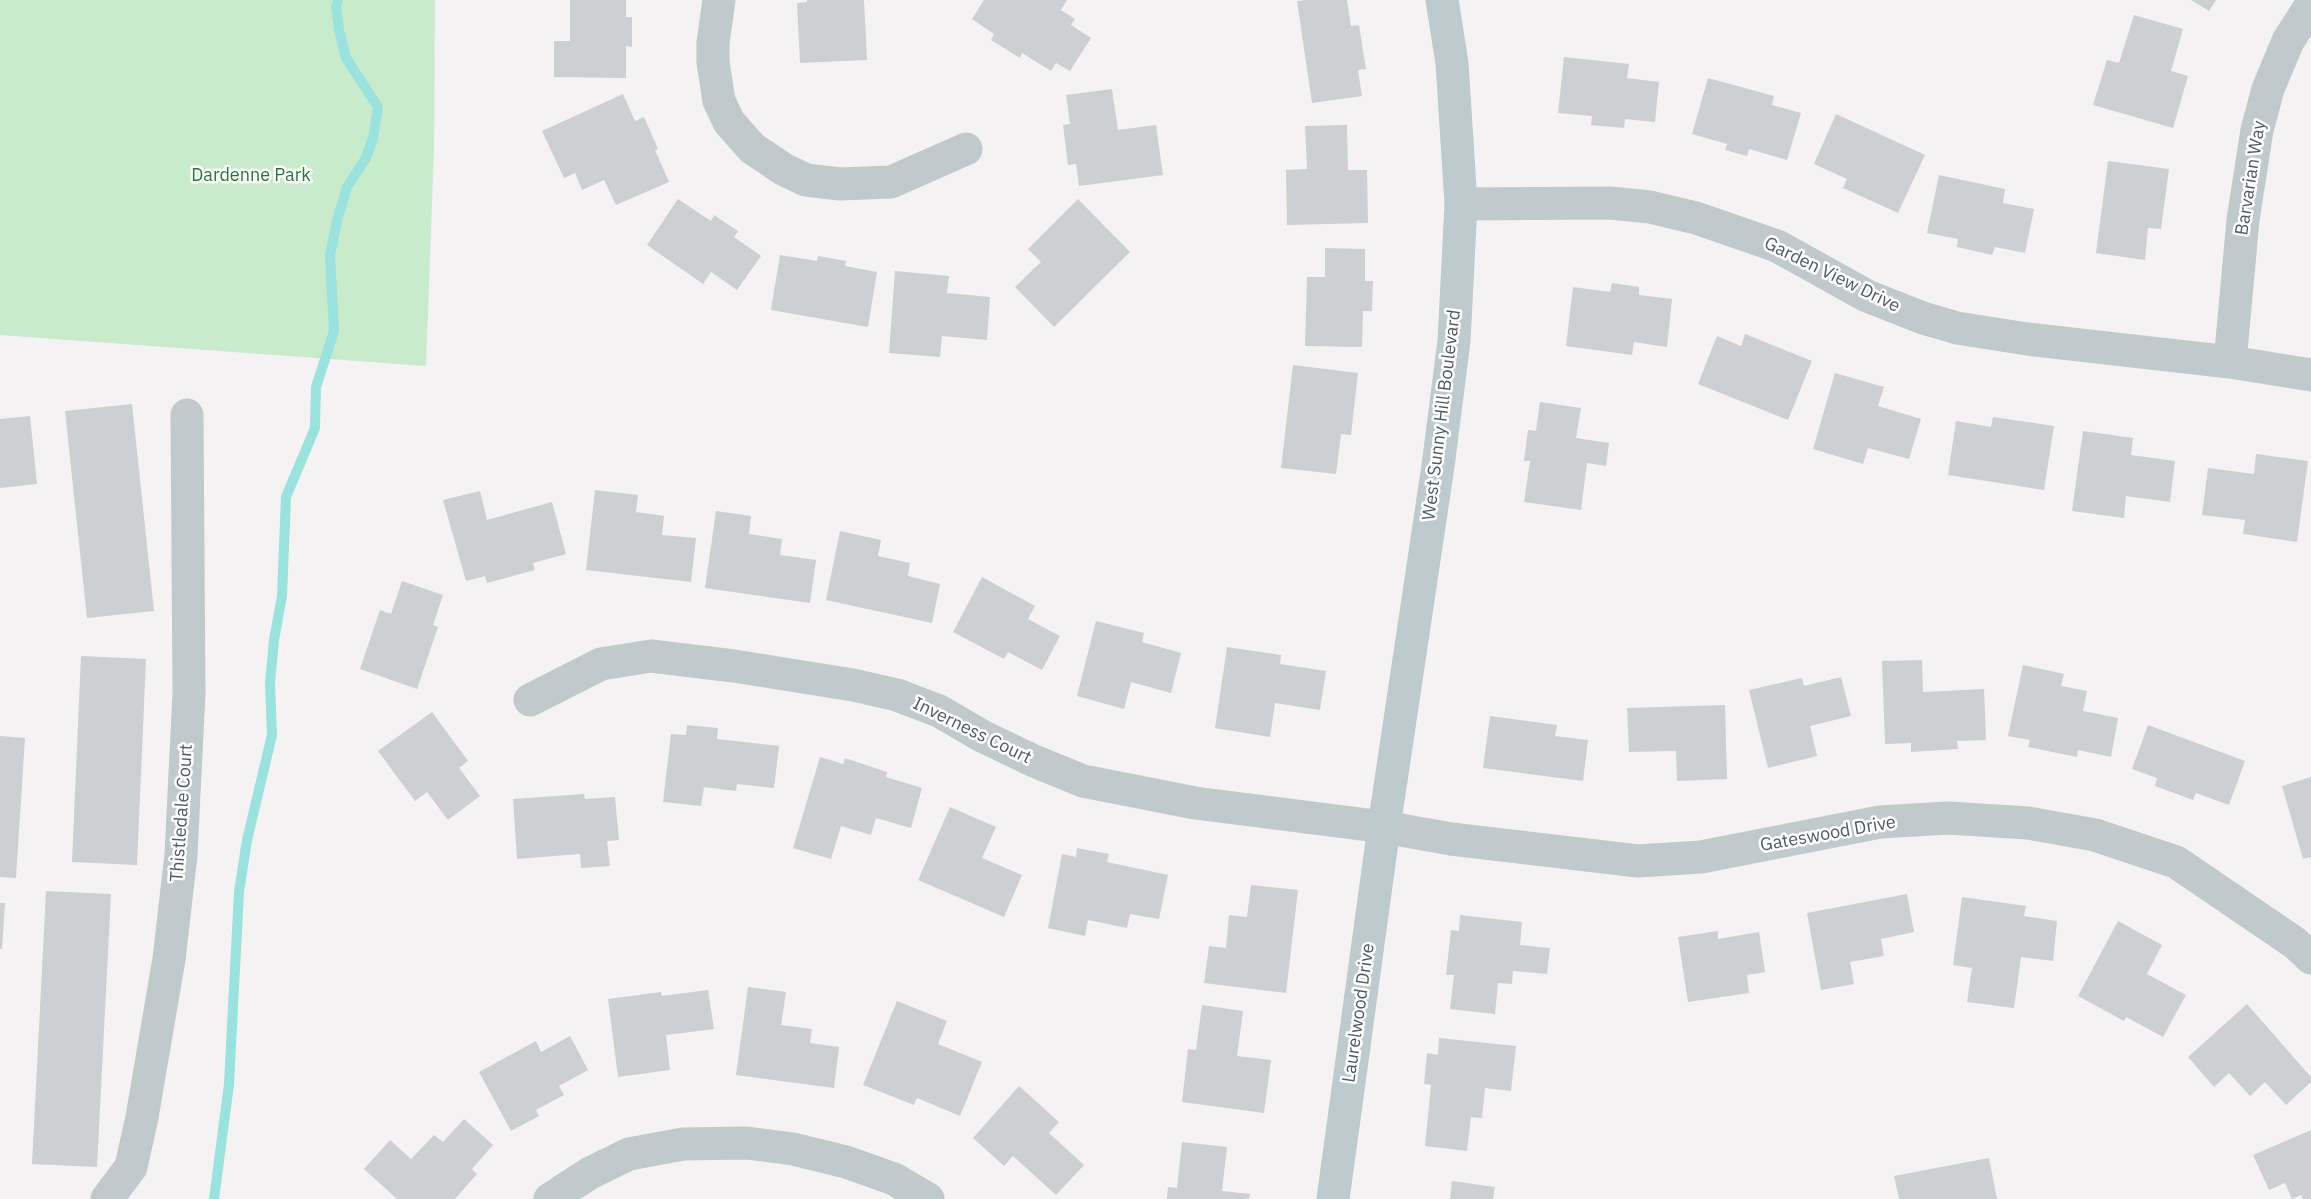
<!DOCTYPE html>
<style>
body{margin:0}
canvas{display:block;background:#f4f2f3}
</style>
<canvas width="2311" height="1199"></canvas>
<script>
const context = document.querySelector('canvas').getContext('2d');
context.lineJoin = 'round';
function paint(path, color) { context.fillStyle = color; context.fill(path, 'evenodd'); }
const poly = rows => new Path2D(rows.map(r => 'M' + r).join(''));
function stroke(path, color, width, dash) { context.strokeStyle = color; context.lineWidth = width; context.lineCap = dash ? 'butt' : 'round'; context.setLineDash(dash || []); context.stroke(path); }
function drawText(font, color, halo, rows, align = 'center') {
  context.font = font + ' "IBM Plex Sans",sans-serif'; context.lineWidth = 5; context.setLineDash([]); context.textBaseline = 'middle'; context.strokeStyle = halo; context.fillStyle = color; for (const [text, x, y, turn = 0] of rows) {
    context.save(); context.translate(x, y); context.rotate((+turn || 0) * Math.PI / 180); context.textAlign = isNaN(turn) ? turn : align; if (halo) context.strokeText(text, 0, 0); context.fillText(text, 0, 0); context.restore();
  }
}
paint(poly([
 [0,0,435,0,434,148,426,366,0,335]
]), '#c7ebcb');
stroke(poly([
 [214,1199,229,1084,239,892,247,840,272,735,270,683,274,640,282,596,286,497,315,428,316,387,334,331,330,255,337,221,347,187,366,158,373,138,378,107,346,58,339,30,336,7,338,0]
]), '#9ae2de', 10);
paint(poly([
 [570,0,626,0,626,17,632,17,632,47,626,46,626,78,554,77,554,41,570,41],
 [807,0,864,0,867,60,800,63,797,3,807,2],
 [984,0,1067,0,1061,10,1075,19,1071,25,1091,38,1070,71,1056,63,1051,71,1022,53,1020,58,991,40,994,34,972,19],
 [1307,0,1347,0,1351,26,1359,25,1366,69,1358,70,1362,96,1312,103,1297,1],
 [2191,0,2216,0,2209,11],
 [2134,15,2183,29,2171,71,2188,76,2173,128,2093,105,2107,60,2119,63],
 [1564,57,1629,64,1627,78,1659,82,1655,122,1625,119,1624,128,1591,125,1592,116,1558,113],
 [1708,78,1774,96,1772,105,1801,113,1787,160,1749,149,1747,156,1725,150,1727,144,1692,134],
 [1112,89,1118,130,1156,125,1163,175,1079,186,1076,164,1068,165,1063,125,1070,124,1066,95],
 [623,94,635,121,644,117,658,149,655,150,669,182,616,205,604,180,582,190,575,173,564,178,542,131],
 [1836,114,1925,155,1898,213,1843,188,1847,179,1814,164],
 [1347,125,1348,170,1367,170,1368,223,1287,225,1286,170,1307,169,1305,126],
 [2108,161,2169,169,2161,229,2148,228,2145,260,2096,253],
 [1939,175,2005,189,2003,203,2034,209,2025,253,1995,247,1992,255,1957,247,1958,239,1927,233],
 [678,199,711,221,714,215,738,231,734,237,761,256,737,290,711,272,703,284,647,245],
 [1078,199,1130,252,1054,327,1015,287,1041,262,1028,249],
 [1325,248,1365,249,1365,281,1373,281,1372,311,1363,311,1362,347,1305,346,1307,277,1325,277],
 [780,255,817,261,818,256,846,261,845,266,877,272,868,327,771,310],
 [895,271,949,276,947,293,990,297,987,340,942,336,940,357,889,353],
 [1612,283,1639,287,1639,295,1672,299,1667,347,1634,342,1632,355,1566,346,1573,287,1610,292],
 [1745,334,1812,361,1788,420,1698,384,1717,336,1741,346],
 [1293,365,1358,373,1351,435,1341,434,1336,474,1281,468],
 [1835,373,1884,387,1878,406,1921,419,1909,459,1868,448,1863,464,1813,449],
 [1540,402,1581,408,1576,438,1609,443,1606,466,1587,463,1581,510,1524,502,1530,461,1524,461,1528,430,1536,431],
 [132,404,154,611,87,618,65,411],
 [30,416,37,484,0,488,0,419],
 [1993,417,2054,426,2044,490,1948,475,1956,421,1991,427],
 [2083,431,2133,438,2131,455,2175,461,2170,502,2126,496,2124,518,2072,511],
 [2256,454,2308,461,2297,542,2243,534,2245,520,2202,515,2208,468,2254,474],
 [595,490,638,495,636,512,664,516,662,535,696,538,691,582,586,570],
 [480,491,487,520,552,502,566,554,533,563,535,570,487,583,485,576,466,581,443,500],
 [716,511,751,516,749,534,782,539,780,555,816,560,810,603,705,588],
 [840,531,881,540,878,556,910,563,908,576,940,584,932,623,826,600],
 [982,577,1035,606,1028,619,1060,636,1042,670,1008,652,1004,659,953,632],
 [402,581,443,595,433,625,438,627,417,689,360,669,380,610,391,614],
 [1096,621,1144,633,1142,642,1181,653,1171,693,1131,682,1124,709,1077,696],
 [1227,647,1281,655,1280,664,1326,671,1320,710,1275,703,1270,737,1215,728],
 [81,656,146,659,137,865,72,862],
 [1922,660,1923,692,1984,689,1986,740,1957,741,1958,749,1911,752,1911,743,1885,744,1882,661],
 [2023,665,2064,674,2061,686,2087,691,2083,711,2118,718,2111,757,2078,750,2077,757,2028,747,2030,740,2008,736],
 [1841,677,1851,716,1810,726,1817,756,1768,768,1749,690,1802,678,1804,686],
 [1725,705,1727,779,1677,781,1676,751,1629,752,1627,708],
 [432,712,468,761,459,768,480,796,448,820,427,792,415,801,378,751],
 [1490,716,1557,725,1555,736,1588,740,1583,781,1483,768],
 [687,725,718,728,717,739,779,746,774,788,737,784,736,791,704,787,701,806,663,802,671,734,686,735],
 [2148,725,2245,761,2229,805,2196,793,2193,800,2155,786,2157,778,2132,769],
 [0,736,25,738,16,878,0,877],
 [820,757,843,764,845,758,887,772,886,777,922,788,911,828,876,818,871,835,841,826,831,859,793,848],
 [2311,777,2311,857,2303,859,2282,786],
 [584,794,585,799,615,797,619,840,607,841,610,866,581,868,580,854,517,859,513,799],
 [950,807,996,827,982,858,1022,875,1004,917,918,880],
 [1077,848,1109,854,1107,862,1168,875,1159,919,1130,914,1127,928,1088,920,1085,936,1048,928,1062,854,1076,857],
 [1251,885,1298,890,1286,993,1204,983,1209,946,1226,948,1229,915,1247,917],
 [46,891,111,894,97,1167,32,1164],
 [1907,894,1914,932,1881,939,1884,956,1850,962,1854,984,1821,990,1807,913],
 [1962,897,2026,906,2024,916,2057,921,2053,961,2021,957,2014,1008,1967,1002,1972,968,1953,965],
 [0,903,5,903,2,949,0,949],
 [1460,915,1522,922,1520,945,1550,948,1547,974,1513,971,1512,984,1498,983,1495,1014,1450,1009,1454,975,1446,975,1451,930,1459,931],
 [2118,921,2162,945,2147,974,2186,995,2163,1037,2126,1017,2124,1021,2078,996],
 [1718,931,1718,939,1759,932,1765,972,1747,975,1749,993,1688,1002,1678,937],
 [748,987,786,992,781,1025,812,1029,810,1043,839,1047,834,1088,736,1075],
 [708,990,714,1029,666,1035,670,1070,618,1077,608,999,661,992,662,996],
 [897,1001,947,1021,938,1044,982,1062,960,1116,917,1098,914,1105,863,1085],
 [2247,1004,2311,1077,2311,1082,2286,1105,2265,1082,2250,1096,2229,1073,2214,1087,2188,1057],
 [1202,1005,1243,1011,1237,1056,1271,1060,1264,1113,1182,1102,1188,1049,1196,1050],
 [570,1036,588,1070,559,1086,564,1095,536,1110,539,1116,511,1131,479,1072,536,1041,541,1052],
 [1439,1038,1516,1046,1511,1091,1485,1088,1482,1118,1471,1117,1467,1151,1425,1146,1431,1085,1424,1084,1427,1053,1438,1055],
 [1019,1086,1059,1122,1049,1133,1084,1165,1056,1195,1013,1156,1004,1166,973,1138],
 [464,1119,493,1145,472,1169,477,1174,455,1199,397,1199,364,1169,390,1140,411,1159,434,1135,443,1142],
 [2311,1130,2311,1199,2303,1199,2301,1195,2292,1199,2285,1183,2269,1190,2253,1155],
 [1182,1142,1227,1147,1222,1191,1250,1194,1249,1199,1167,1199,1168,1187,1177,1188],
 [1989,1158,1997,1199,1899,1199,1894,1176],
 [1452,1181,1495,1187,1493,1199,1450,1199]
]), '#ccd0d2');
stroke(poly([
 [719,0,713,43,713,62,719,101,729,122,752,148,783,169,806,180,840,184,891,182,966,149],
 [1461,204,1610,203,1650,207,1696,218,1777,246,1867,296,1923,318,1957,328,2027,339,2230,362,2311,375],
 [2230,362,2243,220,2257,130,2268,89,2288,41,2311,5],
 [530,700,601,664,651,656,734,666,853,685,897,695,939,711,982,736,1034,761,1083,781,1195,803,1384,827,1451,839,1638,861,1701,857,1880,822,1948,818,2028,823,2095,835,2176,862,2295,943,2311,958],
 [107,1199,131,1167,142,1117,169,959,181,855,189,693,187,415],
 [550,1199,590,1173,629,1154,683,1144,747,1143,793,1149,846,1162,894,1179,928,1199]
]), '#c0cacc', 33);
stroke(poly([
 [1333,1199,1384,827,1438,466,1454,341,1461,204,1452,63,1442,0]
]), '#bdcace', 33);
drawText('18px', '#247737', '#fff', [
 ["Dardenne Park",251,176]
]);
drawText('18px', '#4c5a5d', '#fff', [
 ["Barvarian Way",2251,178,-81],
 ["Garden View Drive",1832,275,26],
 ["West Sunny Hill Boulevard",1442,415,-83],
 ["Inverness Court",972,731,26],
 ["Thistledale Court",182,813,-86],
 ["Gateswood Drive",1828,834,-10],
 ["Laurelwood Drive",1359,1013,-82]
]);
</script>
